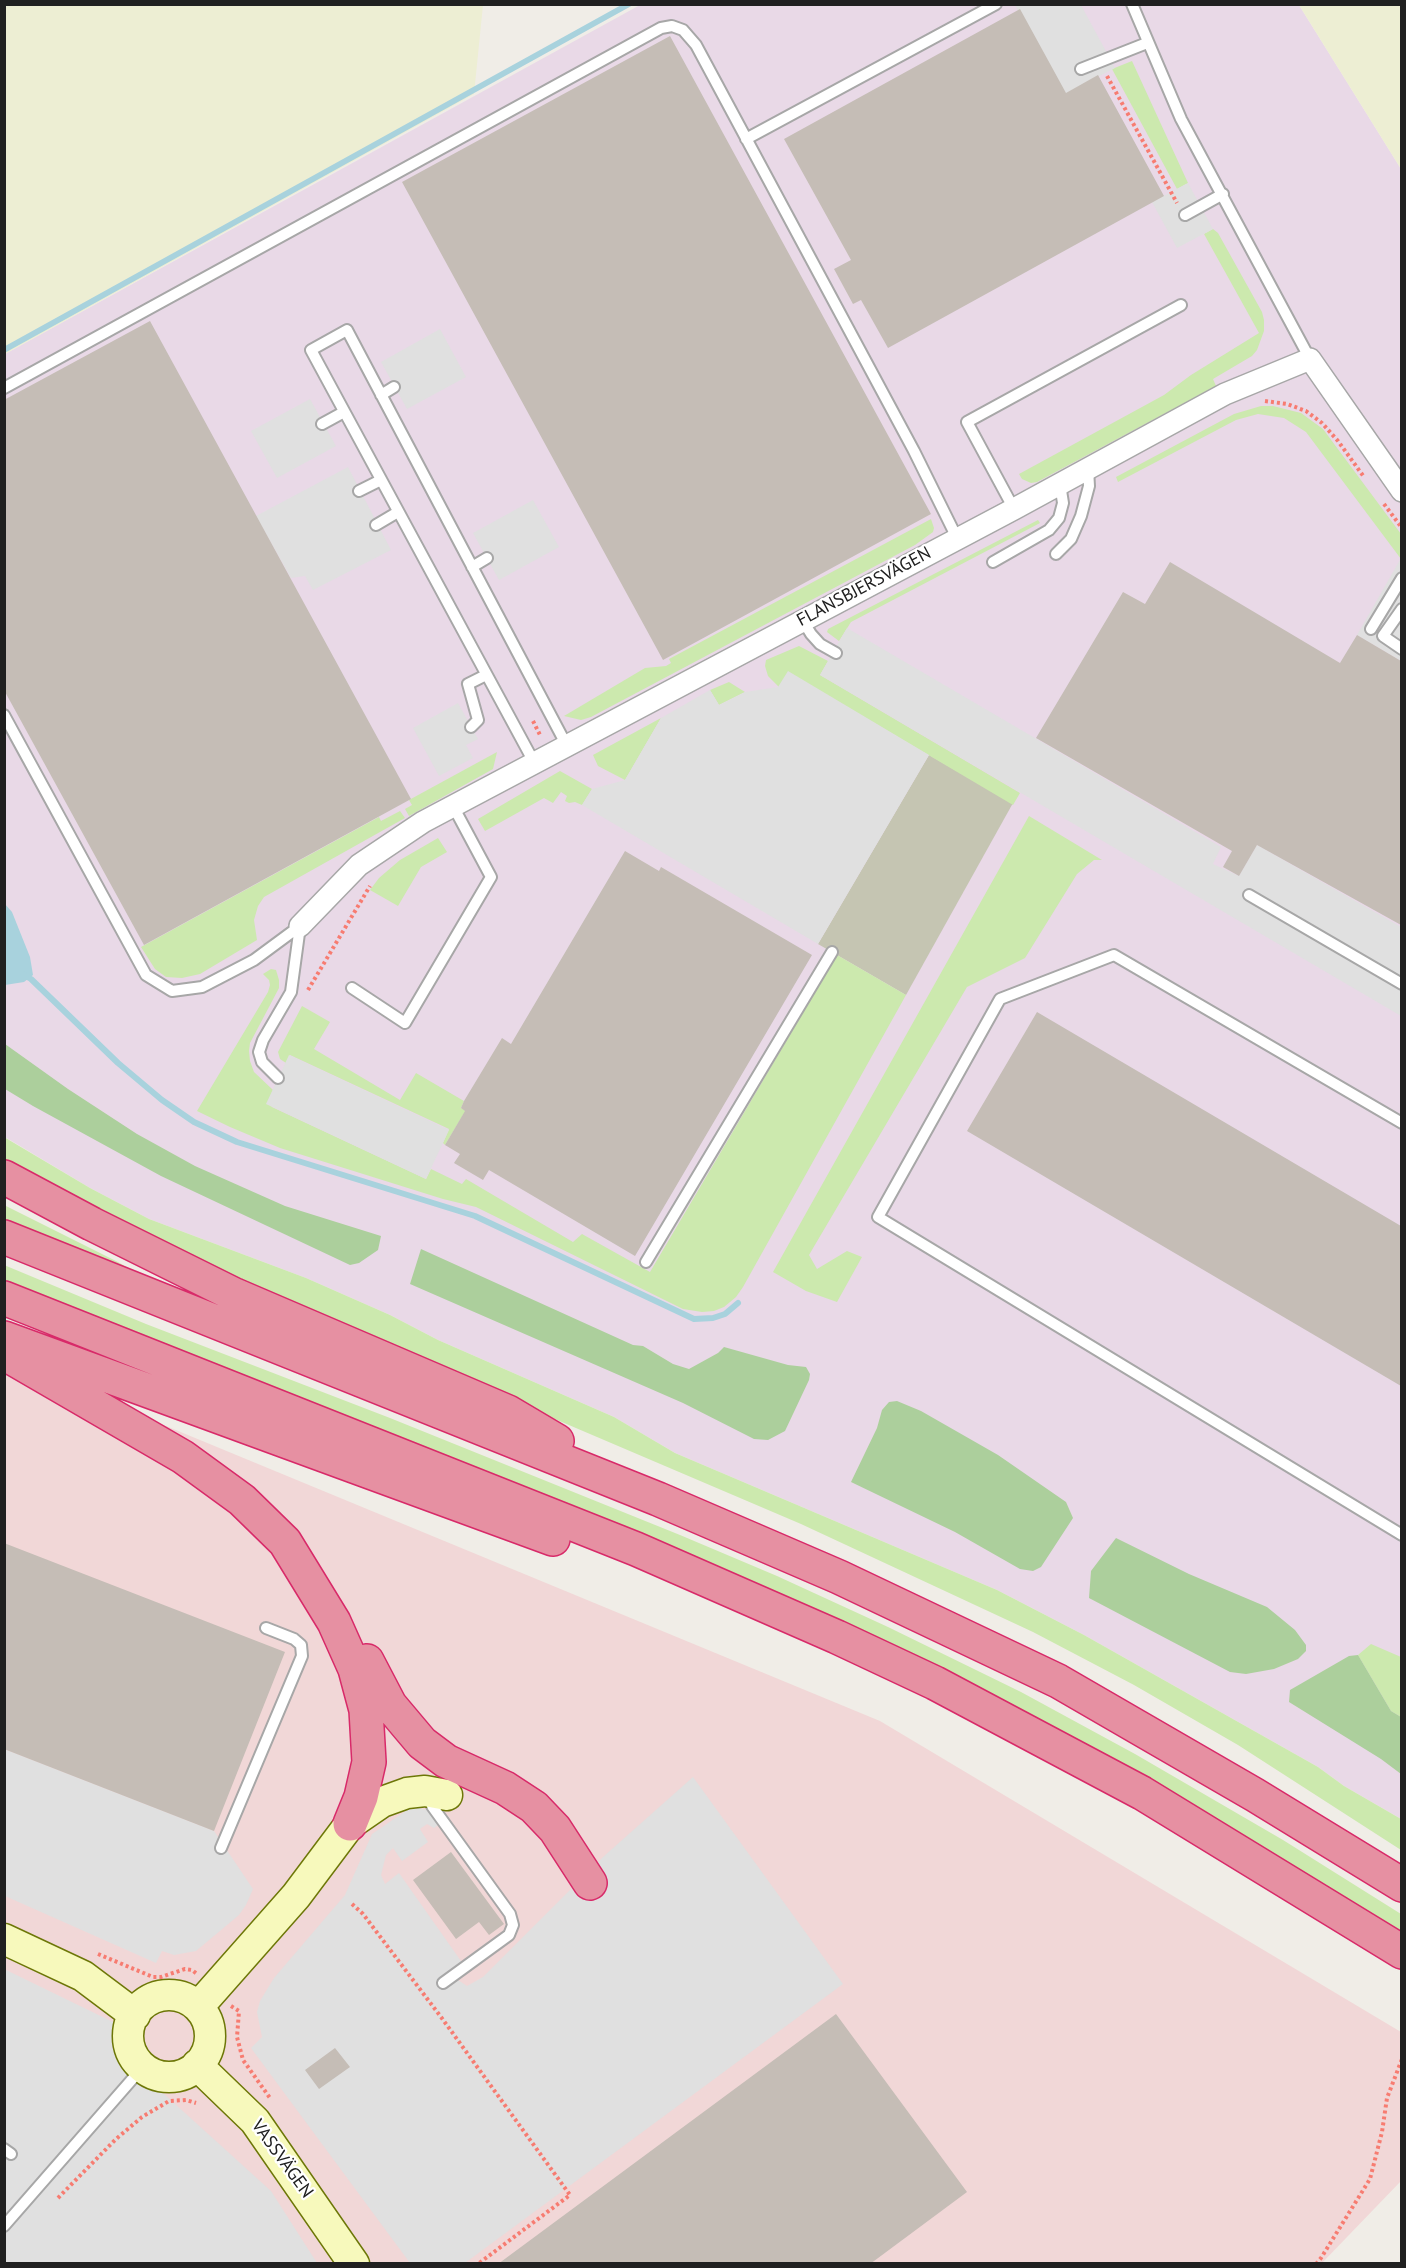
<!DOCTYPE html>
<meta charset="utf-8">
<style>
body{margin:0}
#map{position:relative;width:1406px;height:2268px;overflow:hidden;background:#f0ede7;font-family:"PT Sans",sans-serif}
canvas{display:block}
.frame{position:absolute;inset:0;border:6px solid #202020;pointer-events:none}
</style>
<div id="map">
<canvas width="1406" height="2268"></canvas>
<div class="frame"></div>
</div>
<script>
const context = document.querySelector('canvas').getContext('2d');
context.lineJoin = 'round';
function paint(path, color) { context.fillStyle = color; context.fill(path, 'evenodd'); }
const poly = rows => new Path2D(rows.map(r => 'M' + r).join(''));
function stroke(path, color, width, dash) { context.strokeStyle = color; context.lineWidth = width; context.lineCap = dash ? 'butt' : 'round'; context.setLineDash(dash || []); context.stroke(path); }
function drawText(font, color, halo, rows, align = 'center') {
  context.font = font + ' "PT Sans",sans-serif'; context.lineWidth = 4.5; context.setLineDash([]); context.textBaseline = 'middle'; context.strokeStyle = halo; context.fillStyle = color; for (const [text, x, y, turn = 0] of rows) {
    context.save(); context.translate(x, y); context.rotate((+turn || 0) * Math.PI / 180); context.textAlign = isNaN(turn) ? turn : align; if (halo) context.strokeText(text, 0, 0); context.fillText(text, 0, 0); context.restore();
  }
}
paint(poly([
 [4,1359,880,1721,1401,2032,1401,2181,1322,2263,5,2263]
]), '#f1d7d7');
paint(poly([
 [640,5,1299,5,1401,169,1401,1819,1344,1786,1318,1767,1084,1635,997,1590,675,1453,614,1417,438,1340,390,1315,306,1278,149,1219,90,1188,5,1137,5,354]
]), '#e9d9e7');
paint(poly([
 [929,755,1013,803,906,995,818,944]
]), '#c5c5b2');
paint(poly([
 [5,4,483,4,483,5,474,94,5,354],
 [1299,5,1401,5,1401,169]
]), '#edeed3');
paint(poly([
 [1132,61,1188,183,1177,189,1112,69],
 [1213,229,1218,233,1262,312,1264,320,1264,331,1257,350,1252,356,1213,379,1216,386,1037,482,1031,483,1022,479,1019,474,1164,395,1191,375,1259,333,1204,234],
 [1261,406,1273,406,1301,413,1323,429,1401,534,1401,559,1306,432,1284,418,1258,414,1236,420,1118,482,1116,477,1234,414],
 [931,519,934,528,933,532,915,545,591,717,581,720,564,716,645,668,666,666,671,663,669,659],
 [1038,520,1040,523,851,622,839,641,827,632,828,629],
 [799,646,828,661,820,675,1020,793,1013,805,788,672,779,687,768,676,765,666,766,660],
 [729,682,745,692,719,705,710,690],
 [661,718,625,780,598,766,593,755],
 [497,752,493,769,409,816,405,809,412,805,409,800],
 [560,771,592,789,582,805,575,802,569,803,565,801,567,796,561,792,553,803,544,798,485,831,478,819],
 [400,811,405,818,264,897,258,906,254,920,257,940,200,974,182,978,166,977,155,969,141,947,379,817,381,821],
 [1029,816,1102,860,1094,860,1077,874,1025,958,967,987,809,1255,817,1269,847,1251,862,1257,837,1302,806,1291,773,1272],
 [438,838,447,852,421,867,398,906,370,890,379,878,400,860],
 [837,955,906,995,743,1287,736,1297,724,1307,714,1311,702,1312,683,1309,476,1207,443,1199,280,1148,230,1127,197,1111,268,992,270,985,269,980,263,974,271,969,276,970,279,980,279,988,250,1043,249,1051,250,1061,254,1072,273,1090,268,1101,272,1107,426,1179,431,1169,462,1184,466,1179,573,1242,582,1234,650,1272],
 [302,1006,330,1022,314,1049,400,1100,416,1073,464,1101,461,1108,470,1114,463,1115,445,1145,443,1143,449,1129,290,1055,286,1063,280,1059,278,1052],
 [4,1137,90,1188,149,1219,306,1278,390,1315,438,1340,614,1417,675,1453,997,1590,1084,1635,1318,1767,1344,1786,1401,1819,1401,1850,1238,1745,1134,1685,1033,1632,801,1524,529,1408,256,1288,5,1162],
 [4,1205,116,1261,178,1296,5,1225],
 [4,1265,146,1324,390,1418,680,1535,777,1576,888,1627,1021,1692,1135,1754,1283,1840,1401,1914,1401,1941,1121,1773,5,1291],
 [1371,1644,1401,1657,1401,1717,1391,1711,1358,1655]
]), '#cce9ae');
paint(poly([
 [5,1044,68,1089,137,1134,195,1166,285,1206,381,1236,378,1250,359,1263,350,1265,161,1176,33,1106,5,1089],
 [421,1249,633,1345,643,1346,673,1364,689,1369,718,1353,724,1347,788,1365,806,1367,810,1374,809,1380,785,1431,768,1440,754,1439,683,1403,410,1284],
 [897,1401,921,1411,998,1455,1066,1502,1073,1518,1041,1567,1033,1571,1020,1569,955,1532,851,1482,877,1428,882,1410,889,1402],
 [1116,1538,1189,1574,1267,1607,1295,1630,1306,1645,1306,1651,1298,1659,1274,1669,1246,1674,1230,1672,1089,1598,1091,1571],
 [1358,1655,1391,1711,1401,1717,1401,1774,1381,1759,1289,1702,1290,1690,1349,1656]
]), '#accf9c');
paint(poly([
 [1015,5,1081,5,1115,68,1063,95],
 [1188,183,1213,229,1177,248,1152,202],
 [440,329,466,377,407,409,381,362],
 [310,399,336,446,277,478,251,431],
 [348,467,391,550,313,590,305,576,291,578,256,516],
 [533,500,559,547,499,580,473,533],
 [1401,558,1401,661,1357,635],
 [847,628,1221,847,1213,864,1239,876,1257,845,1401,927,1401,1016,820,675],
 [788,671,929,755,818,944,582,805,592,789,625,780,661,718,710,690,719,705,745,692,778,687],
 [458,703,478,739,466,745,473,758,439,776,413,728],
 [289,1055,449,1130,426,1179,266,1104],
 [4,1749,214,1831,253,1889,246,1905,239,1915,196,1951,174,1955,162,1951,156,1963,5,1896],
 [693,1777,843,1984,465,2263,410,2263,251,2048,262,2037,257,2012,260,2001,274,1978,345,1895,372,1834,413,1806,450,1817,434,1828,427,1824,420,1829,428,1842,402,1861,393,1848,386,1855,381,1875,385,1884,399,1873,468,1971,458,1980,467,1986,483,1977,603,1857],
 [4,1969,113,2022,120,2054,271,2191,317,2263,5,2263]
]), '#e0e0e0');
paint(poly([
 [4,903,12,912,30,957,33,975,24,982,5,985]
]), '#a8d2dd');
stroke(poly([
 [4,350,629,4],
 [24,975,31,979,118,1063,162,1100,194,1122,237,1142,475,1216,694,1319,713,1318,725,1314,738,1303]
]), '#a8d2dd', 6);
paint(poly([
 [1020,9,1066,93,1098,75,1164,196,888,348,861,300,853,304,834,269,851,260,784,139],
 [670,36,931,514,663,660,402,182],
 [150,321,411,799,144,945,4,690,4,400],
 [1170,562,1340,663,1357,635,1401,661,1401,925,1257,845,1239,876,1223,867,1232,851,1036,738,1123,592,1145,604],
 [625,851,659,871,661,867,812,955,635,1256,489,1170,483,1180,454,1163,460,1154,445,1145,465,1111,461,1108,464,1101,502,1038,511,1044],
 [1037,1012,1401,1226,1401,1386,967,1131],
 [4,1543,285,1652,214,1831,4,1749],
 [451,1852,504,1924,489,1935,479,1922,456,1939,413,1880],
 [836,2014,967,2192,870,2264,498,2264],
 [335,2048,350,2067,319,2089,305,2070]
]), '#c5bdb6');
const lane = poly([
 [1132,4,1181,119,1310,359],
 [1081,69,1147,43],
 [746,139,996,4],
 [1185,215,1223,194],
 [4,388,661,28,672,26,683,30,696,45,914,451,957,538],
 [381,395,394,387],
 [322,424,344,412],
 [359,491,381,480],
 [1014,509,967,422,1181,305],
 [376,525,398,512],
 [1056,554,1071,539,1081,516,1089,486,1088,469],
 [993,562,1049,530,1059,518,1063,503,1060,484],
 [472,567,487,558],
 [1402,609,1383,636,1402,649],
 [803,621,811,634,820,644,836,653],
 [1371,629,1402,578],
 [4,715,146,975,172,991,202,987,254,960,300,926],
 [471,727,478,720,468,684,486,675],
 [535,764,311,350,347,330,567,746],
 [1249,895,1402,984],
 [352,988,405,1023,491,877,453,806],
 [278,1078,262,1062,259,1052,263,1040,291,992,300,926],
 [1402,1123,1114,955,1000,999,878,1217,1402,1535],
 [646,1262,832,952],
 [432,1806,510,1914,513,1925,509,1935,443,1983],
 [221,1848,302,1656,301,1645,294,1639,266,1628],
 [4,2149,11,2154],
 [4,2226,142,2068]
]);
const street = poly([
 [300,926,359,865,423,822,1014,509,1225,394,1310,359,1402,491]
]);
const secondary = poly([
 [4,1939,83,1976,135,2015],
 '128 2036a41 41 0 1 1 82 0a41 41 0 1 1-82 0Z',
 [198,2007,296,1896,350,1824,382,1802,407,1793,425,1791,447,1795],
 [197,2065,255,2121,354,2264]
]);
const highway = poly([
 [4,1177,92,1224,235,1295,508,1412,557,1441],
 [4,1237,658,1499,839,1577,1058,1681,1255,1795,1402,1885],
 [4,1298,636,1549,837,1637,935,1683,1142,1793,1402,1952],
 [4,1338,553,1539],
 [14,1359,183,1457,242,1500,285,1542,334,1622,355,1669,366,1710,369,1762,361,1797,350,1824],
 [367,1661,390,1705,422,1743,446,1761,505,1788,534,1807,555,1829,590,1883]
]);
stroke(lane, '#a7a7a7', 14);
stroke(street, '#a7a7a7', 24);
stroke(secondary, '#6d7707', 33);
stroke(highway, '#d82a69', 36);
stroke(poly([
 [1107,76,1177,203],
 [1265,401,1287,404,1306,411,1322,423,1338,441,1364,477],
 [1384,504,1402,528],
 [533,721,541,737],
 [308,990,370,886],
 [352,1904,363,1914,441,2017,570,2195,478,2264],
 [98,1954,153,1977,161,1977,185,1969,192,1970,197,1974],
 [231,2006,239,2011,237,2037,243,2060,270,2098],
 [58,2198,116,2139,142,2117,169,2101,186,2100,196,2103],
 [1316,2264,1321,2258,1370,2179,1382,2132,1387,2098,1402,2059]
]), '#f77c71', 4, [3, 3]);
stroke(lane, '#fff', 10);
stroke(street, '#fff', 21);
stroke(secondary, '#f7f9bc', 30);
stroke(highway, '#e690a2', 33);
drawText('18px', '#202020', '#fff', [
 ["FLANSBJERSVÄGEN",864,587,-28],
 ["VASSVÄGEN",282,2159,54]
]);
</script>
